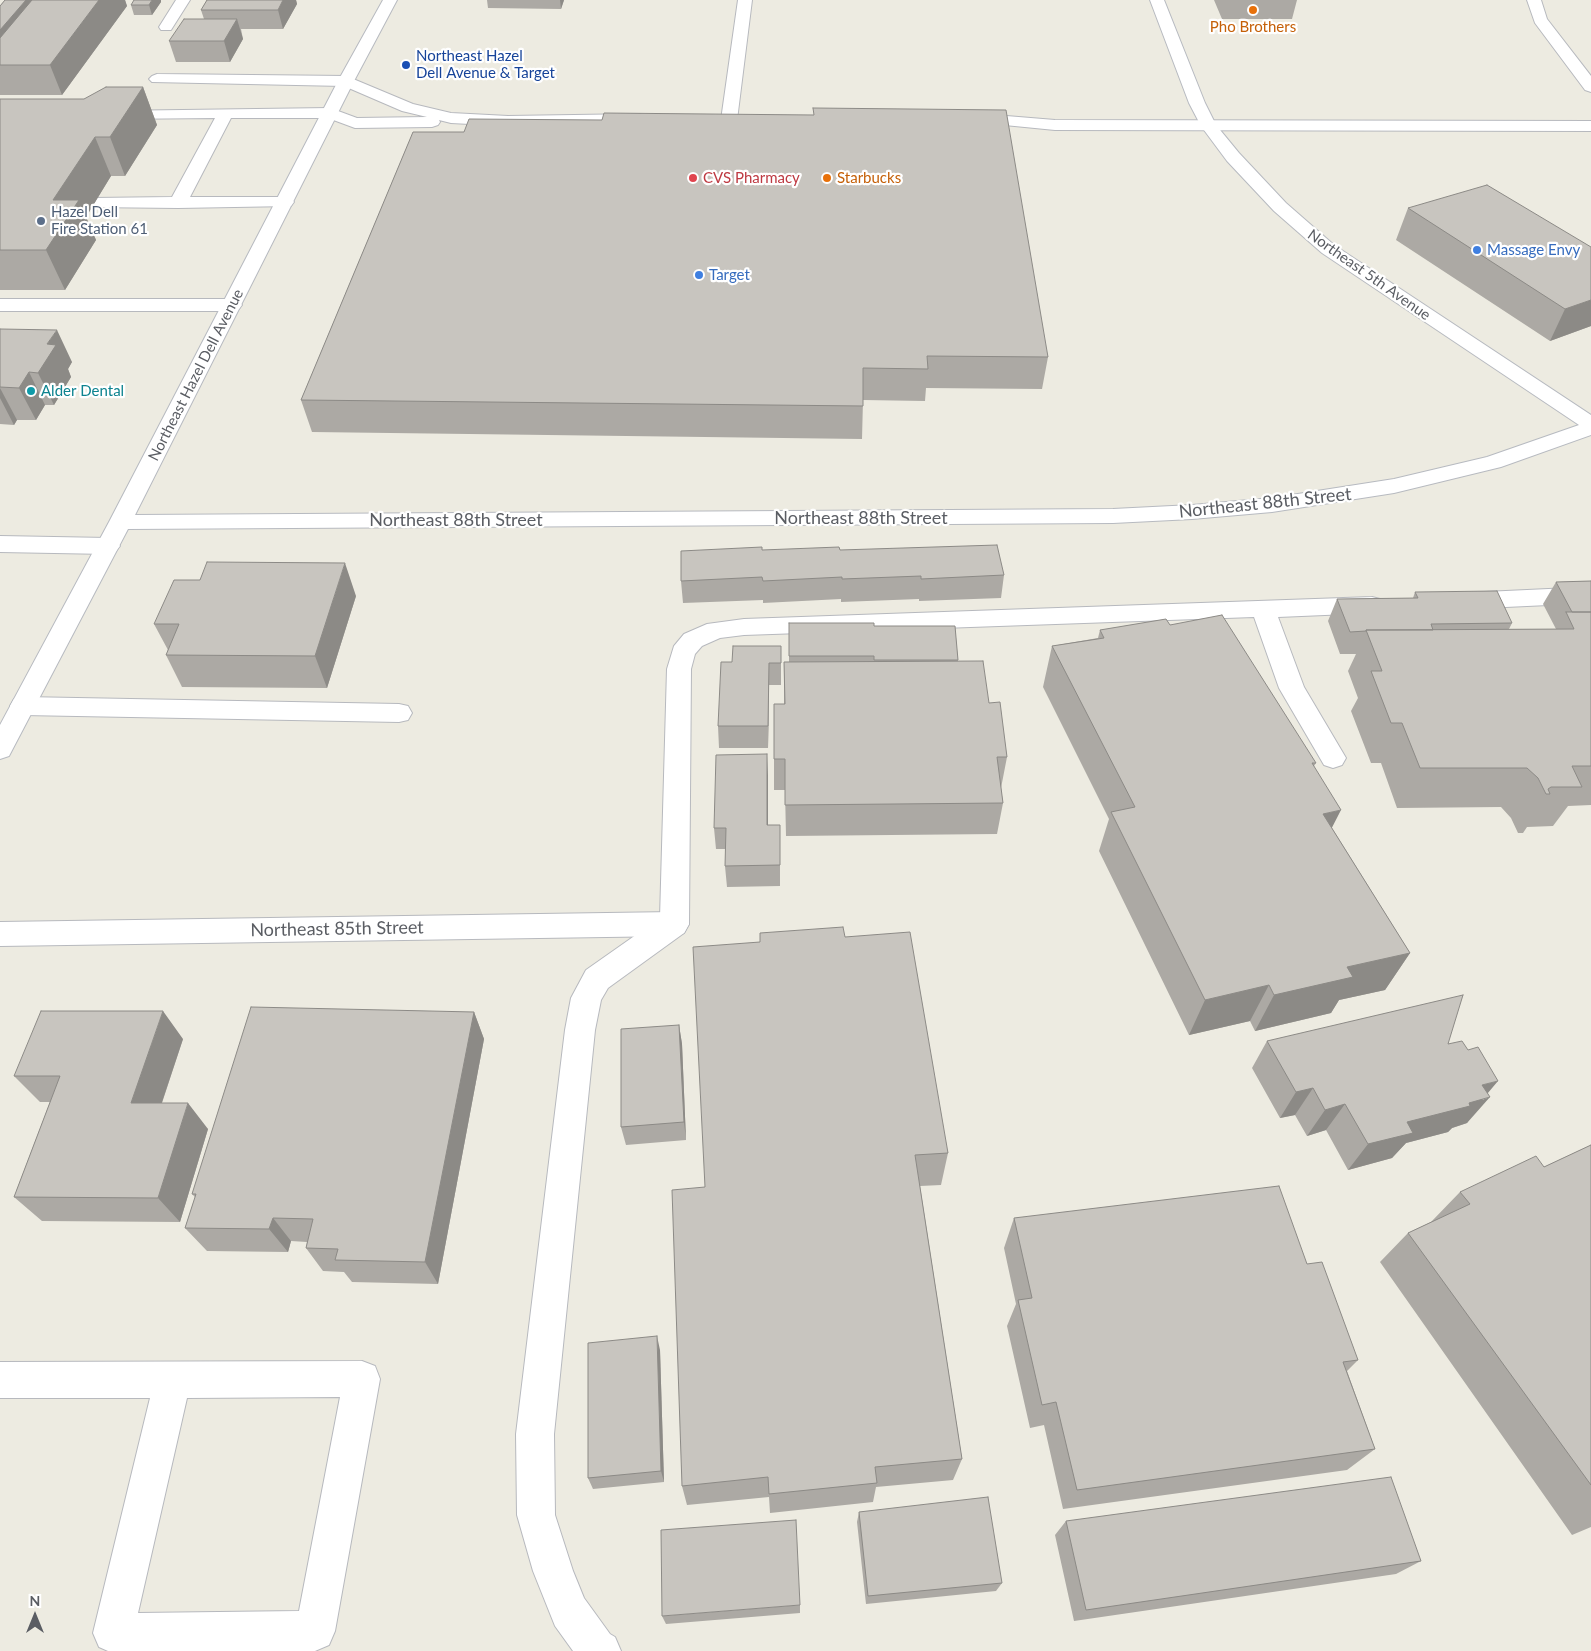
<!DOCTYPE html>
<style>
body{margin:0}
#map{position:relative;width:1591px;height:1651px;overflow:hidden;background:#edebe1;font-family:Lato,sans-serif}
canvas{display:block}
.north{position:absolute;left:10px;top:1591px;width:50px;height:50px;-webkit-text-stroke:4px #fff;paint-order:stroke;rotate:0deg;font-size:14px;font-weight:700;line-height:20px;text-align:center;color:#5a5d63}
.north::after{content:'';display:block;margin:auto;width:18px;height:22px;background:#5a5d63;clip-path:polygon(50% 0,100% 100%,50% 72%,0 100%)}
</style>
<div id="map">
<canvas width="1591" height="1651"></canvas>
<div class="north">N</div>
</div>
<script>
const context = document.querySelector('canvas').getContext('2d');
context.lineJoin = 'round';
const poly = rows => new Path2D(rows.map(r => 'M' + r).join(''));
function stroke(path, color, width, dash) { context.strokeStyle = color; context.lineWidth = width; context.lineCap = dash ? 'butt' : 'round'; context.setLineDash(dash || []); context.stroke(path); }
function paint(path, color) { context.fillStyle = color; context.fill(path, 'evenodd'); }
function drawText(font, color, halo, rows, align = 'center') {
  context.font = font + ' Lato,sans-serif'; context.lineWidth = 4.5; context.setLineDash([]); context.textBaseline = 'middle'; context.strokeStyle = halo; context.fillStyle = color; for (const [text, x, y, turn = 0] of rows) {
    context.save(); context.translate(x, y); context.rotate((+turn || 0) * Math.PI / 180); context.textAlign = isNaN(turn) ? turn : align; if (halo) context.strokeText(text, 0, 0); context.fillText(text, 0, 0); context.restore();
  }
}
const lane = poly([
 [176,0,190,0,171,30,161,30,159,27,176,0],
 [738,0,752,0,737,120,735,123,729,125,723,123,721,120,738,0],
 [1527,0,1541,0,1547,19,1591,76,1591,92,1585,90,1535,23,1527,0],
 [157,74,346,76,413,104,451,113,508,116,640,114,646,116,648,119,646,122,640,124,508,126,451,123,439,120,440,122,438,125,432,127,355,128,328,118,231,118,190,197,285,197,291,198,294,202,291,206,178,208,88,207,85,203,88,199,94,198,172,197,215,118,115,119,109,117,107,114,109,111,330,108,357,118,427,117,402,111,344,86,152,82,149,79,152,76,157,74],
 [970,113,1055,120,1591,121,1591,131,1055,130,964,121,962,118,964,115,970,113],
 [0,299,232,299,239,301,242,305,239,309,232,311,0,311,0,299],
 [0,536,108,538,116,541,120,546,116,551,108,554,0,552,0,536],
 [1591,587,1591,603,1463,609,1455,607,1451,601,1455,595,1463,593,1591,587],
 [1372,597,1380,599,1384,605,1380,611,1372,613,1278,617,1304,687,1346,758,1342,765,1333,768,1324,765,1279,688,1254,617,744,635,720,638,702,646,695,654,691,669,689,924,684,933,608,988,601,1000,595,1030,554,1434,555,1515,573,1571,584,1598,610,1634,615,1637,621,1651,573,1651,555,1626,533,1571,517,1515,516,1434,565,1030,571,998,586,970,660,918,667,669,674,646,684,634,707,624,744,619,1372,597],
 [23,697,399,704,408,706,412,713,408,720,399,722,23,715,14,713,10,706,14,699,23,697],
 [362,1361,375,1366,380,1379,335,1631,329,1645,315,1651,108,1651,99,1647,93,1633,150,1398,0,1398,0,1362,362,1361],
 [340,1397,299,1611,138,1613,187,1398,340,1397]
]);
const street = poly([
 [674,912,684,915,689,924,684,933,674,936,0,946,0,922,674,912]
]);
const secondary = poly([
 [383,0,397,0,354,81,135,515,1113,509,1192,505,1272,498,1394,479,1487,457,1579,425,1322,253,1274,211,1227,161,1201,126,1189,103,1150,0,1164,0,1205,103,1216,125,1239,153,1286,203,1334,245,1591,415,1591,435,1501,467,1394,493,1272,512,1192,519,1113,523,128,529,9,756,0,759,0,725,109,522,338,81,383,0]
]);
stroke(lane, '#b7b9be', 2);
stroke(street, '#b7b9be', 2);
stroke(secondary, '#b7bac0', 2);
paint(lane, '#fff');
paint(street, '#fff');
paint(secondary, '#fff');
paint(poly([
 [5,0,125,0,127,6,62,95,0,95,0,6],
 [207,0,296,0,297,4,283,29,241,29,243,39,230,62,176,62,169,41,204,19,201,10],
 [487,0,564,0,561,9,488,8],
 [1214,0,1297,0,1292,19,1222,19],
 [161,2,152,15,134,15,131,5],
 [143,87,157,125,125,176,111,176,86,217,96,240,65,290,0,290,0,99,84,99],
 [413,132,1048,357,1042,389,926,388,925,401,863,400,862,439,312,432,301,400],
 [1408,208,1591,247,1591,326,1550,341,1396,240],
 [0,329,72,362,68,369,71,377,54,405,45,405,36,420,17,420,14,425,0,424],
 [762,550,840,550,1004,575,1001,598,919,601,919,599,841,602,841,599,763,603,763,600,683,603,681,581],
 [1591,581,1591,805,1568,806,1553,826,1527,827,1523,833,1518,833,1511,818,1501,807,1397,808,1381,763,1371,763,1351,711,1358,698,1348,671,1356,654,1340,654,1328,621,1337,599,1413,598,1415,592,1512,623,1509,629,1556,629,1543,604,1556,582],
 [356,596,327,688,182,687,166,655,168,650,154,624],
 [789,623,874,626,955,626,958,661,989,703,1007,757,1001,788,1003,803,997,834,786,836,785,790,774,790,774,759,784,704,784,662,789,662],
 [1170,625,1316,763,1314,766,1332,828,1410,953,1385,990,1339,1000,1331,1013,1255,1031,1250,1021,1189,1035,1099,851,1109,819,1043,687,1052,646,1098,638,1100,630],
 [781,646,781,685,769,685,768,748,719,748,718,726,732,662],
 [768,776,768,825,780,825,780,886,727,887,725,866,726,849,716,849,714,828],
 [845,937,948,1153,941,1185,920,1186,962,1459,953,1480,876,1487,873,1502,770,1513,769,1497,687,1505,682,1486,705,1187],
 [474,1012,484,1039,438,1284,352,1282,344,1272,323,1271,306,1248,307,1242,291,1241,288,1252,207,1251,185,1228,195,1197,192,1194],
 [679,1025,682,1044,686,1140,626,1145,621,1127],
 [183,1039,162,1103,208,1129,180,1222,42,1221,14,1197,50,1102,40,1102,14,1076],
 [1267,1041,1448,1044,1487,1093,1467,1123,1452,1128,1448,1132,1406,1143,1392,1158,1348,1170,1326,1130,1307,1136,1295,1115,1280,1118,1252,1068],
 [1591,1145,1591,1527,1572,1535,1380,1262,1408,1233,1431,1222,1460,1192,1544,1167],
 [1014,1218,1307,1264,1358,1360,1347,1371,1375,1449,1347,1470,1063,1509,1044,1425,1030,1428,1007,1326,1016,1304,1004,1248],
 [660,1350,664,1482,593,1489,588,1478],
 [859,1512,1002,1583,996,1591,866,1604,857,1522],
 [1066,1521,1421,1561,1396,1574,1074,1621,1055,1535],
 [800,1605,800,1613,666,1624,662,1616]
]), '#aca9a4');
paint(poly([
 [26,0,46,0,0,60,0,30],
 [99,0,125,0,127,6,62,95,50,65],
 [152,0,161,0,161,2,152,15,149,5],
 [283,0,296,0,297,4,283,29,278,10],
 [560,0,564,0,561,9],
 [237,19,243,39,230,62,224,41],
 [143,87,157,125,125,176,110,137],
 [95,137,111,176,86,217,96,240,65,290,46,250,53,200],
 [1591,300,1591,326,1550,341,1565,309],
 [57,330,72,362,68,369,71,377,54,405,38,373,47,344],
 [29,372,45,405,36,420,19,388],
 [0,388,17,420,14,425,0,398],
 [345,563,356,596,327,688,315,656],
 [769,663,769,685,768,748,768,726],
 [767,754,768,776,768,846,767,825],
 [1341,810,1321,849,1323,814],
 [1410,953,1385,990,1339,1000,1331,1013,1255,1031,1274,995,1347,967],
 [1269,985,1250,1021,1189,1035,1205,1000],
 [163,1011,183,1039,153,1129,131,1103],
 [474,1012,484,1039,438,1284,425,1262],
 [679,1025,682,1044,686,1140,684,1122],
 [1498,1081,1482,1100,1490,1097,1467,1123,1452,1128,1448,1132,1406,1143,1392,1158,1348,1170,1368,1144,1407,1122,1482,1085],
 [1313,1088,1295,1115,1280,1118,1296,1092],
 [188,1103,208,1129,180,1222,158,1198],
 [1345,1104,1326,1130,1307,1136,1325,1110],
 [273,1218,291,1241,288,1252,269,1229],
 [657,1336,660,1350,664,1482,661,1471]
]), '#8c8a86');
const building = poly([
 [5,0,26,0,0,30,0,6,5,0],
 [32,0,99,0,50,65,0,65,0,38,32,0],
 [134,0,152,0,149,5,131,5,134,0],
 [207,0,283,0,278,10,201,10,207,0],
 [184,19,237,19,224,41,169,41,184,19],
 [106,87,143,87,110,137,95,137,53,200,79,200,46,250,0,250,0,99,84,99,106,87],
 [813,108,1006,110,1048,357,927,356,928,369,863,368,863,406,301,400,413,132,464,132,469,119,602,120,604,113,814,115,813,108],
 [1487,185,1591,247,1591,300,1565,309,1408,208,1487,185],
 [0,329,57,330,47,344,56,345,38,373,29,372,19,388,0,387,0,329],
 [997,545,1004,575,921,579,921,576,842,579,842,577,763,581,762,577,681,581,681,551,762,547,762,550,839,547,840,550,997,545],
 [207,562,345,563,315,656,166,655,179,624,154,624,174,580,200,580,207,562],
 [1591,581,1591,612,1572,612,1556,582,1591,581],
 [1497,591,1512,623,1431,624,1433,630,1366,630,1366,631,1350,632,1337,599,1418,598,1415,592,1497,591],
 [1566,612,1591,612,1591,766,1572,766,1582,787,1551,787,1548,789,1550,794,1546,794,1538,778,1527,768,1420,768,1402,723,1391,723,1371,671,1382,671,1366,630,1574,629,1566,612],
 [1222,615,1316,763,1312,763,1341,810,1323,814,1410,953,1347,967,1353,977,1274,995,1269,985,1205,1000,1111,812,1135,807,1052,646,1104,638,1100,630,1166,619,1170,625,1222,615],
 [789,623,874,623,874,626,955,626,958,660,874,660,874,656,789,656,789,623],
 [733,646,781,646,781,663,769,663,768,726,718,726,721,662,732,662,733,646],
 [983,661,989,703,1000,702,1007,757,997,757,1003,803,785,805,785,759,774,759,774,704,785,704,784,662,983,661],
 [767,754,767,825,780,825,780,865,725,866,726,828,714,828,716,755,767,754],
 [843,927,845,937,910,932,948,1153,915,1155,962,1459,875,1467,877,1483,769,1494,768,1477,682,1486,672,1190,705,1187,693,947,760,942,760,933,843,927],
 [1463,995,1448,1044,1462,1041,1468,1050,1478,1047,1498,1081,1482,1085,1490,1097,1469,1103,1470,1106,1407,1122,1413,1133,1368,1144,1345,1104,1325,1110,1313,1088,1296,1092,1267,1041,1463,995],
 [251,1007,474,1012,425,1262,335,1260,338,1249,306,1248,313,1219,273,1218,269,1229,185,1228,196,1194,192,1194,251,1007],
 [41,1011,163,1011,131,1103,188,1103,158,1198,14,1197,60,1076,14,1076,41,1011],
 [679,1025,684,1122,621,1127,621,1029,679,1025],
 [1591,1145,1591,1485,1408,1233,1470,1204,1460,1192,1536,1156,1544,1167,1591,1145],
 [1279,1186,1307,1264,1322,1262,1358,1360,1343,1362,1375,1449,1077,1490,1056,1402,1042,1405,1018,1300,1032,1298,1014,1218,1279,1186],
 [657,1336,661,1471,588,1478,588,1343,657,1336],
 [1391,1477,1421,1561,1086,1610,1066,1521,1391,1477],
 [988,1497,1002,1583,868,1596,859,1512,988,1497],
 [796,1520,800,1605,662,1616,661,1530,796,1520]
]);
paint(building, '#c8c5bf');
stroke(building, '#8c8a86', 1);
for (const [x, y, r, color] of [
 [1253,10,5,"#e8710a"],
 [406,65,5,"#1a4fb4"],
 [693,178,5,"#e0444e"],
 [827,178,5,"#e8710a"],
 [41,221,5,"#5c6f8a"],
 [1477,250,5,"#3f7fe0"],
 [699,275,5,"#3f7fe0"],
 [31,391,5,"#0f9aa8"]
]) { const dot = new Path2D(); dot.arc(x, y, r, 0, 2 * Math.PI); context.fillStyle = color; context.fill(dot); stroke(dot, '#fff', 2); }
drawText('15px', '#c56008', '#fff', [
 ["Pho Brothers",1253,27],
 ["Starbucks",837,178,"left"]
]);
drawText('15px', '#164399', '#fff', [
 ["Northeast Hazel",416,56],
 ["Dell Avenue & Target",416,73]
], 'left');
drawText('15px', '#be3a42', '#fff', [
 ["CVS Pharmacy",703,178]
], 'left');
drawText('15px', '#4e5e75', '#fff', [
 ["Hazel Dell",51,212],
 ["Fire Station 61",51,229]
], 'left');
drawText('15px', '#366cbe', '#fff', [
 ["Massage Envy",1487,250],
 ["Target",709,275]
], 'left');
drawText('15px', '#5a5d63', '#fff', [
 ["Northeast 5th Avenue",1369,275,35],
 ["Northeast Hazel Dell Avenue",196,375,-63]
]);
drawText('15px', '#0d838f', '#fff', [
 ["Alder Dental",41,391]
], 'left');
drawText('18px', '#5a5d63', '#fff', [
 ["Northeast 88th Street",1265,503,-6],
 ["Northeast 88th Street",861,518],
 ["Northeast 88th Street",456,520],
 ["Northeast 85th Street",337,929,-1]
]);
</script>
